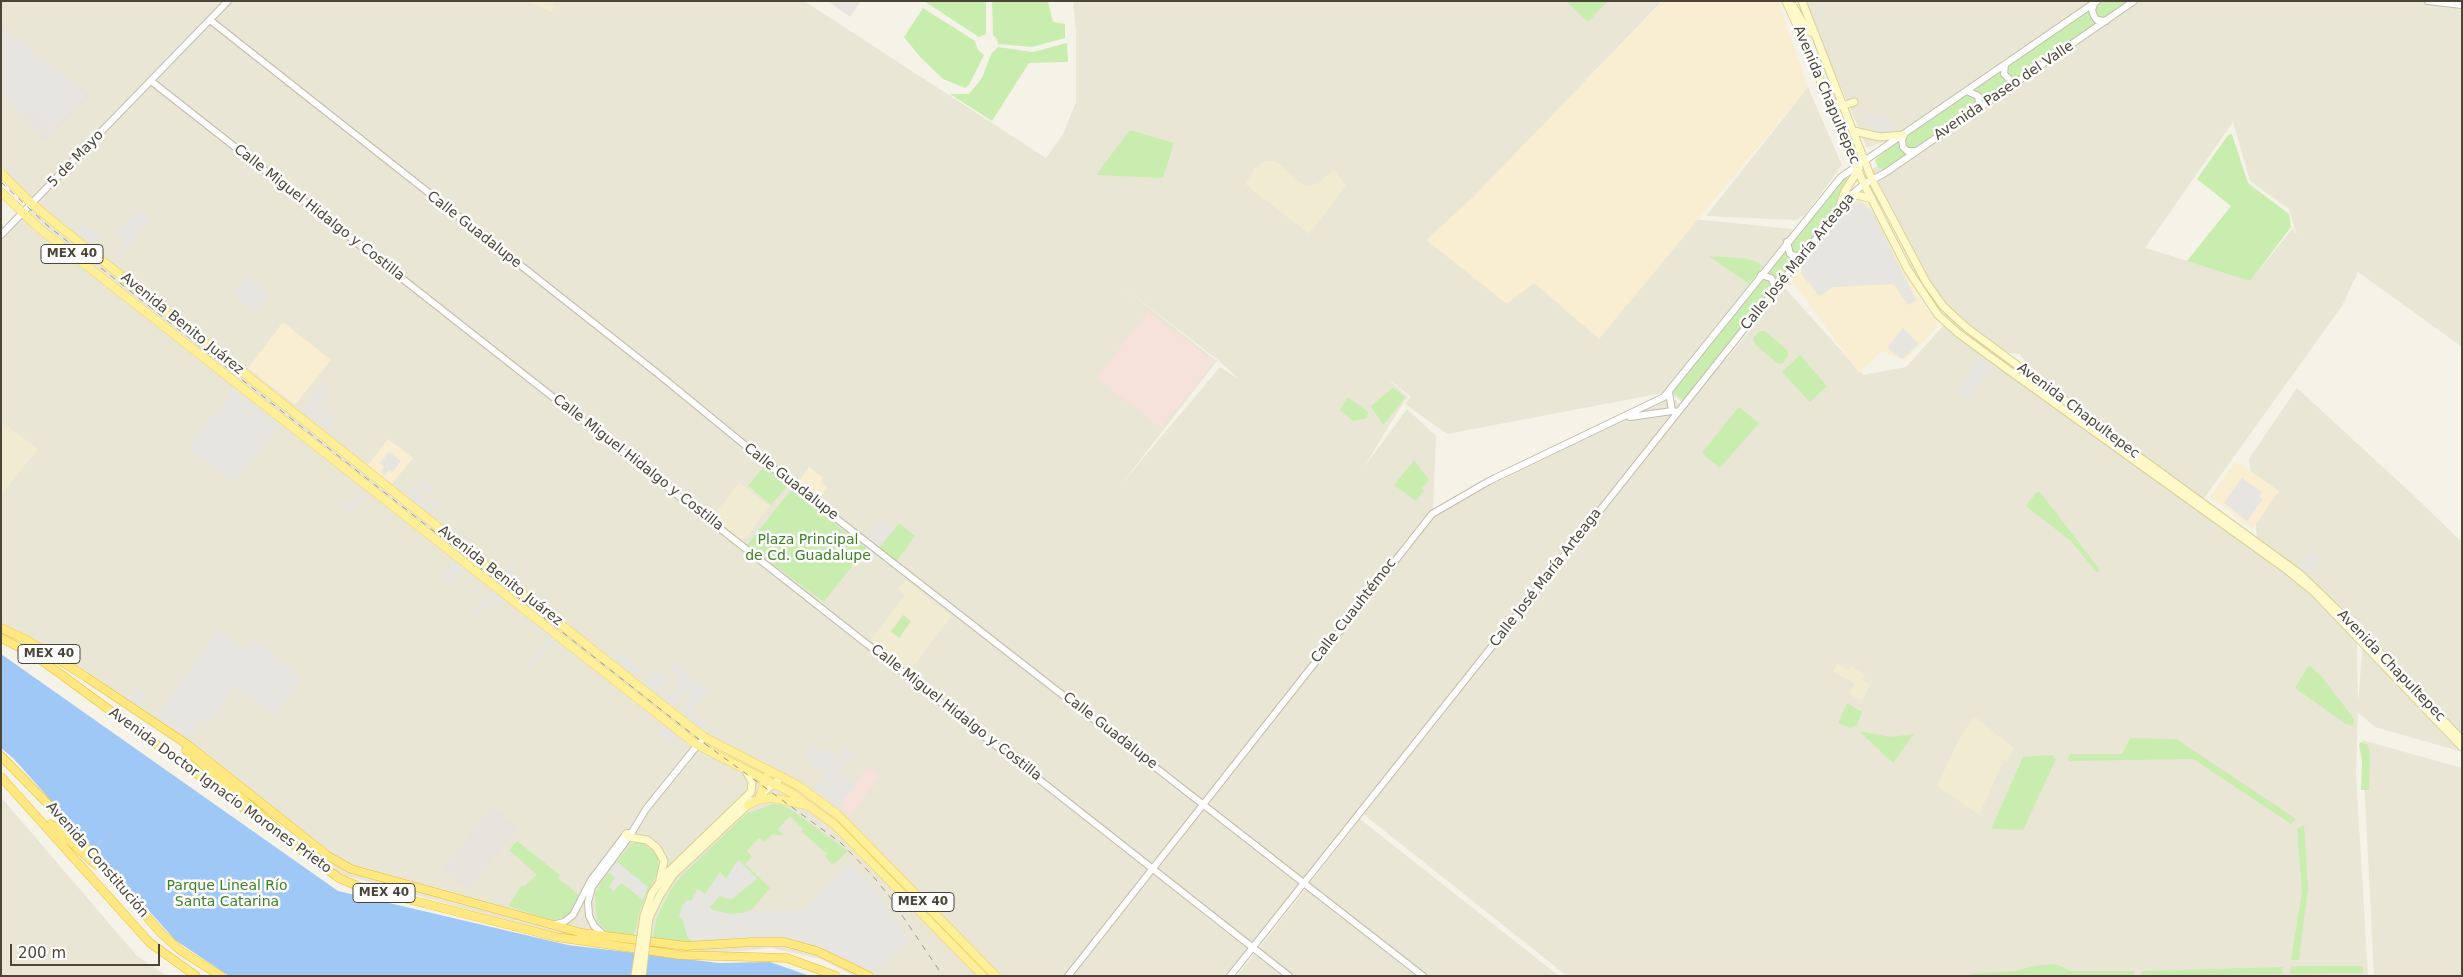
<!DOCTYPE html>
<meta charset="utf-8">
<style>
body{margin:0}
#map{position:relative;width:2463px;height:977px;overflow:hidden;background:#f5f3e8;font-family:"DejaVu Sans",sans-serif}
canvas{display:block}
.frame{position:absolute;inset:0;border:2px solid #4a4536;pointer-events:none}
.scale{position:absolute;left:10px;top:944px;width:150px;height:22px;box-sizing:border-box;border:2px solid #4a4536;border-top:0;padding-left:6px;font-size:15px;line-height:18px;white-space:nowrap;color:#4a4536;-webkit-text-stroke:4px #fff;paint-order:stroke}
</style>
<div id="map">
<canvas width="2463" height="977"></canvas>
<div class="frame"></div>
<div class="scale">200 m</div>
</div>
<script>
const context = document.querySelector('canvas').getContext('2d');
context.lineJoin = 'round';
function paint(path, color) { context.fillStyle = color; context.fill(path, 'evenodd'); }
const poly = rows => new Path2D(rows.map(r => 'M' + r).join(''));
function stroke(path, color, width, dash) { context.strokeStyle = color; context.lineWidth = width; context.lineCap = dash ? 'butt' : 'round'; context.setLineDash(dash || []); context.stroke(path); }
function drawText(font, color, halo, rows, align = 'center') {
  context.font = font + ' "DejaVu Sans",sans-serif'; context.lineWidth = 5; context.setLineDash([]); context.textBaseline = 'middle'; context.strokeStyle = halo; context.fillStyle = color; for (const [text, x, y, turn = 0] of rows) {
    context.save(); context.translate(x, y); context.rotate((+turn || 0) * Math.PI / 180); context.textAlign = isNaN(turn) ? turn : align; if (halo) context.strokeText(text, 0, 0); context.fillText(text, 0, 0); context.restore();
  }
}
paint(poly([
 [1,1,804,1,1046,158,1063,134,1076,102,1076,32,1073,1,1662,1,1474,197,1793,229,1723,355,1727,358,1785,288,1863,375,1906,367,1943,326,1951,330,1943,313,1920,284,1866,173,1888,160,1901,135,1867,148,1804,1,2431,1,2462,5,2462,347,2358,272,2342,306,2200,504,2306,580,2357,640,2358,704,2364,626,2257,537,2249,459,2297,388,2411,493,2462,542,2462,752,2375,727,2358,713,2356,774,2368,976,1567,976,1362,813,1684,403,1668,392,1447,434,1405,404,1411,397,1384,376,1408,397,1403,403,1364,467,1407,409,1436,436,1433,510,1421,521,1296,683,1437,511,1666,400,1676,400,1680,406,1357,814,1225,976,854,976,821,959,771,948,722,953,563,936,340,874,232,775,1,628,1,224,8,228,33,201,1,166],
 [2233,122,2250,181,2289,209,2297,237,2293,228,2251,280,2145,248],
 [1119,284,1218,360,1239,379,1220,367,1119,487,1217,361],
 [1955,334,1990,351,2019,354,2080,417],
 [1808,87,1842,165,1805,215,1796,220,1706,216],
 [2362,740,2462,768,2462,976,2374,976],
 [1,797,137,956,167,976,1,976],
 [1360,819,1559,976,1237,976]
]), '#eae6d6');
paint(poly([
 [1663,1,1778,1,1808,87,1599,339,1534,283,1507,304,1426,240,1473,197],
 [1853,201,1869,203,1921,300,1939,325,1905,361,1882,351,1859,373,1791,279],
 [283,322,331,360,295,405,248,368],
 [388,439,413,458,392,484,368,465],
 [2236,461,2279,491,2253,529,2210,497],
 [809,467,823,478,821,482,828,488,818,500,797,483]
]), '#f9edd2');
paint(poly([
 [1,25,90,95,45,142,1,90],
 [491,806,518,827,469,890,442,870]
]), '#e8e4dd');
paint(poly([
 [527,1,553,1,552,12],
 [1265,161,1274,161,1280,164,1298,181,1307,186,1317,184,1334,170,1346,186,1309,234,1245,184,1255,168],
 [1,421,38,449,1,495],
 [739,483,770,506,742,542,711,518],
 [906,580,952,616,909,671,870,640,905,595,898,589],
 [1837,664,1849,670,1851,666,1865,674,1862,680,1870,685,1862,701,1849,694,1855,683,1833,672],
 [1974,716,2014,748,2007,762,2004,760,1979,815,1937,786,1958,741]
]), '#f0ebd1');
paint(poly([
 [1148,311,1213,362,1161,428,1097,378],
 [868,767,880,776,850,815,839,806]
]), '#f7e2db');
paint(poly([
 [924,1,986,1,986,34,979,37],
 [992,1,1048,1,1053,22,1065,24,1065,38,1032,47,998,44,997,39,993,35],
 [1566,1,1608,1,1588,22],
 [2102,1,2130,1,1885,169,1878,168,1875,160,1884,152],
 [923,8,975,41,978,50,984,55,969,85,965,88,943,79,921,58,904,37],
 [1067,43,1068,62,1029,63,992,121,950,94,969,94,982,78,991,54,998,47,1033,52],
 [1130,130,1174,143,1163,178,1096,175],
 [2232,134,2248,183,2289,214,2291,227,2251,280,2247,280,2187,261,2231,206,2197,179,2228,135],
 [1851,177,1830,216,1803,251,1792,253,1790,246,1843,179],
 [1784,252,1795,261,1684,401,1673,392],
 [1709,256,1742,258,1754,261,1763,266,1749,284],
 [1760,331,1765,331,1788,351,1788,356,1782,364,1777,363,1756,345,1753,338],
 [1800,355,1827,386,1810,402,1782,372],
 [1393,388,1404,396,1404,399,1383,425,1371,406],
 [1347,398,1349,398,1368,412,1367,418,1353,421,1340,410],
 [1739,407,1759,423,1720,468,1703,454,1703,451],
 [1414,460,1429,480,1422,488,1424,490,1416,501,1394,485],
 [765,465,789,484,771,505,748,486],
 [791,490,866,548,824,602,747,545],
 [2037,492,2040,492,2100,570,2097,573,2071,541,2027,507,2027,504],
 [899,523,915,536,896,562,879,548],
 [903,615,911,621,899,638,891,632],
 [2309,665,2322,677,2354,719,2353,726,2346,724,2295,688],
 [1847,703,1862,712,1857,725,1850,728,1838,723],
 [1859,731,1890,737,1914,734,1893,763],
 [2130,738,2176,739,2296,819,2291,824,2193,759,2070,761,2068,759,2070,754,2122,754],
 [2360,742,2367,744,2370,752,2369,790,2361,790,2362,761,2359,745],
 [2052,755,2056,759,2023,830,1991,829,2023,757],
 [772,804,782,805,793,811,848,851,833,865,825,857,827,854,801,831,803,829,790,816,778,829,782,834,781,836,773,834,764,842,759,838,747,851,752,857,745,864,770,888,752,909,743,913,730,914,713,910,710,907,720,896,728,899,757,879,738,860,726,879,720,872,705,894,694,893,692,901,682,918,687,936,693,943,653,938,656,919,671,889,681,876,746,814],
 [2304,825,2308,888,2299,960,2291,960,2302,891,2297,829],
 [517,841,560,875,558,878,579,895,569,915,554,921,508,906,522,885,524,887,537,875,509,850],
 [639,841,655,852,658,858,658,871,640,910,634,935,610,933,597,923,595,894,602,881,630,845],
 [2055,964,2071,971,2135,971,2134,976,1971,976,1971,974,2015,971,2034,966],
 [2291,966,2363,966,2363,973,2290,974],
 [2283,967,2282,974,2141,976,2142,971]
]), '#c9edae');
paint(poly([
 [828,1,861,1,850,17],
 [1,28,86,94,54,128,33,107,23,116,1,92],
 [1872,114,1875,118,1883,114,1895,130,1886,134,1874,129,1865,118],
 [1861,202,1873,212,1916,300,1908,305,1894,284,1833,287,1819,296,1801,273,1801,267,1846,210,1855,203],
 [139,210,150,218,119,260,115,256,122,250,120,247,125,241,117,234],
 [83,223,102,236,93,245,76,232],
 [248,276,271,294,254,313,233,294],
 [1903,328,1919,344,1902,359,1892,352,1888,346],
 [1981,357,1993,366,1978,387,1969,399,1955,394],
 [322,384,328,390,320,401,335,418,327,428,302,409],
 [232,389,277,425,276,431,236,481,231,480,188,448,206,422,219,411],
 [389,452,401,461,392,472,389,470,385,475,381,472,384,467,380,463],
 [2242,478,2262,492,2259,496,2263,499,2247,521,2224,503],
 [421,479,435,490,433,493,426,491,420,500,430,508,436,499,440,502,430,515,408,497],
 [360,491,364,495,350,513,339,504,342,501,349,506],
 [881,519,894,529,879,547,866,538],
 [2313,551,2322,561,2306,575,2296,567],
 [517,558,520,560,512,571,523,579,519,584,505,573],
 [453,562,463,569,451,584,442,577],
 [491,590,503,599,499,603,491,598,478,616,474,613],
 [534,622,554,638,529,670,526,667,548,638,532,625],
 [218,629,245,651,254,639,303,679,274,715,234,687,209,724,202,720,189,739,157,716],
 [618,651,639,669,635,675,613,658],
 [673,662,709,690,690,715,682,708,691,697,684,691,672,706,665,701,681,679,670,667],
 [655,668,670,680,659,694,644,682],
 [140,690,147,695,138,707,120,696],
 [693,713,707,724,703,729,689,718],
 [665,726,677,736,671,744,658,734],
 [813,744,826,754,830,749,837,755,823,774,809,763,811,760,804,755],
 [845,746,854,753,840,772,855,784,839,806,815,788],
 [738,860,757,879,732,899,720,896,715,899,710,907,713,910,730,914,803,909,848,863,871,885,910,940,874,973,819,947,794,941,747,938,693,943,687,936,683,920,679,916,682,906,687,900,692,901,697,889,705,894,720,872,726,879],
 [617,862,648,887,643,900,621,883,614,891,609,887,615,878,609,872]
]), '#e6e5e0');
paint(poly([
 [1,654,338,891,568,945,719,963,770,962,810,976,229,976,175,940,14,759,1,748]
]), '#a0c8f7');
const tertiary = poly([
 [2428,1,2462,5],
 [2094,4,2092,10,2094,16,2097,20,2106,21],
 [210,20,657,373,801,491,1423,976],
 [2005,65,2004,74,2014,84],
 [151,81,1289,976],
 [1967,91,1978,96,1979,102,1976,110],
 [1904,134,1902,140,1903,147,1907,151,1915,151],
 [1,235,228,1],
 [1787,242,1790,254,1795,256,1801,255],
 [1761,275,1771,278,1776,288],
 [1669,392,1672,411],
 [1630,417,1672,411,1678,412],
 [553,925,564,922,573,915,591,880,626,834,630,833],
 [605,936,594,926,589,916,588,902,592,887,629,837,646,809,704,737],
 [1068,976,1432,514,1489,481,1664,397,1841,177,2097,1],
 [1230,976,1849,197,1864,184,1885,173,2134,1]
]);
const secondary = poly([
 [1786,1,1811,57,1845,143,1864,184,1908,270,1938,315,1958,333,2007,369,2287,570,2314,592,2462,747],
 [1802,1,1872,180,1926,282,1943,306,1967,328,2063,399,2090,421,2300,574,2361,633,2462,740],
 [1787,4,1793,6,1807,30,1815,34],
 [1829,101,1842,106,1854,102],
 [1854,131,1880,137,1903,135],
 [1850,195,1861,196,1872,199],
 [1839,208,1845,191,1859,169],
 [760,795,782,777],
 [626,834,629,837,647,840,657,848,664,861,660,879],
 [644,916,652,893,665,875,751,792,752,782,745,769],
 [649,918,660,895,673,875,752,801]
]);
const primary = poly([
 [1,173,32,204,60,227,665,707,704,737,799,786,838,815,996,976],
 [1,192,40,229,697,745,790,792,835,825,983,976],
 [761,794,766,777],
 [748,805,758,800,772,798,806,805]
]);
const trunk = poly([
 [1,628,27,640,86,677,188,745,328,856,351,869,582,933,686,946,753,942,784,942,817,951,869,976],
 [1,638,34,655,59,673,339,878,360,887,556,937,680,955,787,958,836,976],
 [186,750,277,829],
 [1,756,49,805,161,933,181,951,221,976],
 [1,777,150,943,196,976],
 [51,824,96,865]
]);
stroke(tertiary, '#c2bdaa', 8);
stroke(secondary, '#d9d094', 9);
stroke(primary, '#eed55d', 9);
stroke(trunk, '#ebbd2d', 9);
stroke(tertiary, '#fff', 6);
stroke(secondary, '#fff9c9', 7);
stroke(primary, '#ffef98', 8);
stroke(trunk, '#ffe881', 8);
stroke(poly([
 [1,182,48,226,375,485,697,738,841,843,873,876,889,896,943,976]
]), '#989898', 1, [6, 6]);
const secondaryBridge = poly([
 [635,976,644,916],
 [642,976,649,918]
]);
stroke(secondaryBridge, '#d9d094', 9, []);
stroke(secondaryBridge, '#fff9c9', 7);
for (const [x, y, w] of [
 [72,254,62],
 [49,654,62],
 [384,893,62],
 [923,902,62]
]) { const box = new Path2D(); box.roundRect(x - w / 2, y - 9.5, w, 19, 4); context.fillStyle = '#fff'; context.fill(box); stroke(box, '#4a4536', 1); }
drawText('bold 12px', '#4a4536', null, [
 ["MEX 40",72,254],
 ["MEX 40",49,654],
 ["MEX 40",384,893],
 ["MEX 40",923,902]
]);
drawText('14px', '#4a4536', '#fff', [
 ["Avenida Paseo del Valle",2004,91,-34],
 ["Avenida Chapultepec",1826,95,67],
 ["5 de Mayo",76,159,-46],
 ["Calle Miguel Hidalgo y Costilla",319,213,38],
 ["Calle Guadalupe",474,230,38],
 ["Calle José María Arteaga",1798,262,-51],
 ["Avenida Benito Juárez",182,324,39],
 ["Avenida Chapultepec",2078,411,37],
 ["Calle Miguel Hidalgo y Costilla",638,463,38],
 ["Calle Guadalupe",791,482,38],
 ["Avenida Benito Juárez",500,576,38],
 ["Calle José María Arteaga",1546,578,-52],
 ["Calle Cuauhtémoc",1354,611,-52],
 ["Avenida Chapultepec",2391,666,46],
 ["Calle Miguel Hidalgo y Costilla",956,713,38],
 ["Calle Guadalupe",1110,731,38],
 ["Avenida Doctor Ignacio Morones Prieto",220,791,36],
 ["Avenida Constitución",97,860,49]
]);
drawText('14px', '#3b8223', '#fff', [
 ["Plaza Principal",808,540],
 ["de Cd. Guadalupe",808,556],
 ["Parque Lineal Río",227,886],
 ["Santa Catarina",227,902]
]);
</script>
